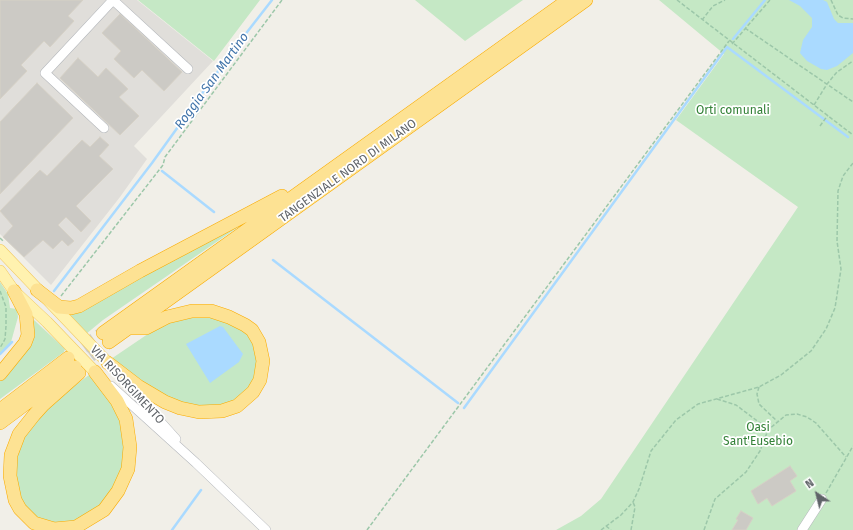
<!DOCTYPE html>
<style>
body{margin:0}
#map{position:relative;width:853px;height:530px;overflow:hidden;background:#f1efe8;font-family:"Fira Sans",sans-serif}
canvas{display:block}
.north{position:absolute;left:797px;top:474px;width:40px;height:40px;-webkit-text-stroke:3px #fff;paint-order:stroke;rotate:325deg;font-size:11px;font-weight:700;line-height:16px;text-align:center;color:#5f6368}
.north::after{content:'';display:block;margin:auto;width:14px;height:18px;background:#5f6368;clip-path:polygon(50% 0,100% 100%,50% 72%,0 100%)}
</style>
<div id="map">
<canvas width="853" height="530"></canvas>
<div class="north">N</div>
</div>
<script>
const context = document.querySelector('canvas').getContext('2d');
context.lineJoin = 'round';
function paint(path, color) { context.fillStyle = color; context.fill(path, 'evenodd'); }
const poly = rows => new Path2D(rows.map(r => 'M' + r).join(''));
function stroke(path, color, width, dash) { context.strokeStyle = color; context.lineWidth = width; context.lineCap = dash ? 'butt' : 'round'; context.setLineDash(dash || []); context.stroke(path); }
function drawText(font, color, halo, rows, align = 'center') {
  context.font = font + ' "Fira Sans",sans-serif'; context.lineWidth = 3.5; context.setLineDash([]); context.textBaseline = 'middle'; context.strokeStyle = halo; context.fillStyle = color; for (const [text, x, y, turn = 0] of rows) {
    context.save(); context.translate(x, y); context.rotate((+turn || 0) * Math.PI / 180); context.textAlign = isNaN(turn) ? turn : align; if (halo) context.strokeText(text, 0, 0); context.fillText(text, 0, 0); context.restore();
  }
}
paint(poly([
 [0,0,137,0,213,61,134,146,147,159,120,197,51,285,0,234]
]), '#e0deda');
paint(poly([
 [138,0,260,0,214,61],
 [415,0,523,0,465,41],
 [659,0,853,0,853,530,556,530,581,516,601,499,798,207,676,120,724,54],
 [247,221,103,320,86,334,65,314],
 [0,282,8,294,10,308,17,309,18,317,11,342,0,353],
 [202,314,247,330,257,343,258,378,236,402,202,409,170,400,111,359,167,321],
 [34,320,65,349,64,352,0,399,0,379],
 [89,375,104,390,122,418,125,467,105,502,77,523,45,525,23,507,14,467,21,439,48,405]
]), '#c5e8c5');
paint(poly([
 [789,0,823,0,827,2,834,19,838,23,853,23,853,53,837,66,827,70,821,69,807,61,800,53,803,40,812,27,812,18,800,6],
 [220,326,223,327,243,354,239,362,210,383,186,344]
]), '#aadaff');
stroke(poly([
 [733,39,765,0],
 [162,171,214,212],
 [273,260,458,403],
 [54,291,152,163,237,45,272,0],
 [0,354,12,342],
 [464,408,727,47,848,137],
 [172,530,201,490]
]), '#aadaff', 2.5);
const building = poly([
 [0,0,83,0,68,16,74,21,50,47,44,41,21,65,27,71,0,99,0,0],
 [120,14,182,72,164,91,142,70,134,78,114,59,121,51,102,33,120,14],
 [78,58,98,77,106,68,128,89,119,97,139,116,120,135,60,78,78,58],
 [37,83,73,118,0,194,0,122,37,83],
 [100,137,109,145,99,156,113,169,76,206,91,221,81,232,66,217,58,225,74,241,68,246,62,240,53,249,43,240,24,257,3,237,13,226,0,211,40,170,47,176,82,140,90,147,100,137],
 [790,466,797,476,790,481,796,491,772,506,767,498,758,504,751,491,790,466],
 [741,511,753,518,746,530,732,530,738,520,736,519,741,511]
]);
paint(building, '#cccac5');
stroke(building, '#d6d1c6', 1);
stroke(poly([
 [68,358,103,333],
 [75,367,109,342]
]), '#ccccc8', 13, [13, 6]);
const minor = poly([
 [113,0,188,69],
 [104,128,45,73,113,0],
 [123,380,176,439],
 [111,386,196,463,266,530],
 [802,530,822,499]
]);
const major = poly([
 [0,250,108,363],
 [0,271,14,291,47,322,95,372]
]);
const highway = poly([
 [37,290,59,307,71,308,79,306,140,271,282,196],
 [103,333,568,0],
 [109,342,586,0],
 [108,363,138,386,165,402,180,408,199,412,222,411,237,406,253,392,260,380,263,361,259,342,252,330,245,325,229,317,211,311,192,311,167,317,146,328,129,328],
 [79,373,43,405,34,415,19,434,11,455,10,476,15,500,20,509,34,523,54,529,76,527,104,510,118,491,128,469,130,447,126,419,117,401,95,372],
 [0,374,25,343,28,335,26,314,14,291],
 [0,410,68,358],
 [0,423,75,367]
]);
stroke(minor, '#b5b8bc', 10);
stroke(major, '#f2c960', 12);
stroke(highway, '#f9ab00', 14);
stroke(poly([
 [677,0,853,135],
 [831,0,838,15,843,18,853,19],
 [702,20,713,6,725,0],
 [745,28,853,102],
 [732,44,770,0],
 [814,105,827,84,837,72,853,61],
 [820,126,828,115],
 [0,238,3,241],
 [0,291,6,307,6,326,5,339,0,348],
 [61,296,163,165,165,157,282,0],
 [759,387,757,394,759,404,777,421],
 [717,399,736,405,768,429],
 [826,493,853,446],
 [606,526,611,530],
 [367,530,729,41],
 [601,530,621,515,633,502,639,489,651,451,676,420,698,404,759,387,781,375,811,351,826,329,835,308,841,269,837,241,838,191,843,176,853,163],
 [631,530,635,507,633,502],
 [704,530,715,499,746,472,760,451,768,430,786,415,797,414,807,417,816,423,846,457]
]), '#9cc7a9', 1.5, [4, 2]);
stroke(minor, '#fff', 9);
stroke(major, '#fff2af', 11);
stroke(highway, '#fde293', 13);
drawText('12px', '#348238', '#fff', [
 ["Orti comunali",733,111],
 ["Oasi",758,428],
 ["Sant'Eusebio",758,442]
]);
drawText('12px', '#5f6368', '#fff', [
 ["TANGENZIALE NORD DI MILANO",348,171,-36],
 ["VIA RISORGIMENTO",127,385,47]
]);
drawText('italic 13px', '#4174aa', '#fff', [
 ["Roggia San Martino",212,81,-54]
]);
</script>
